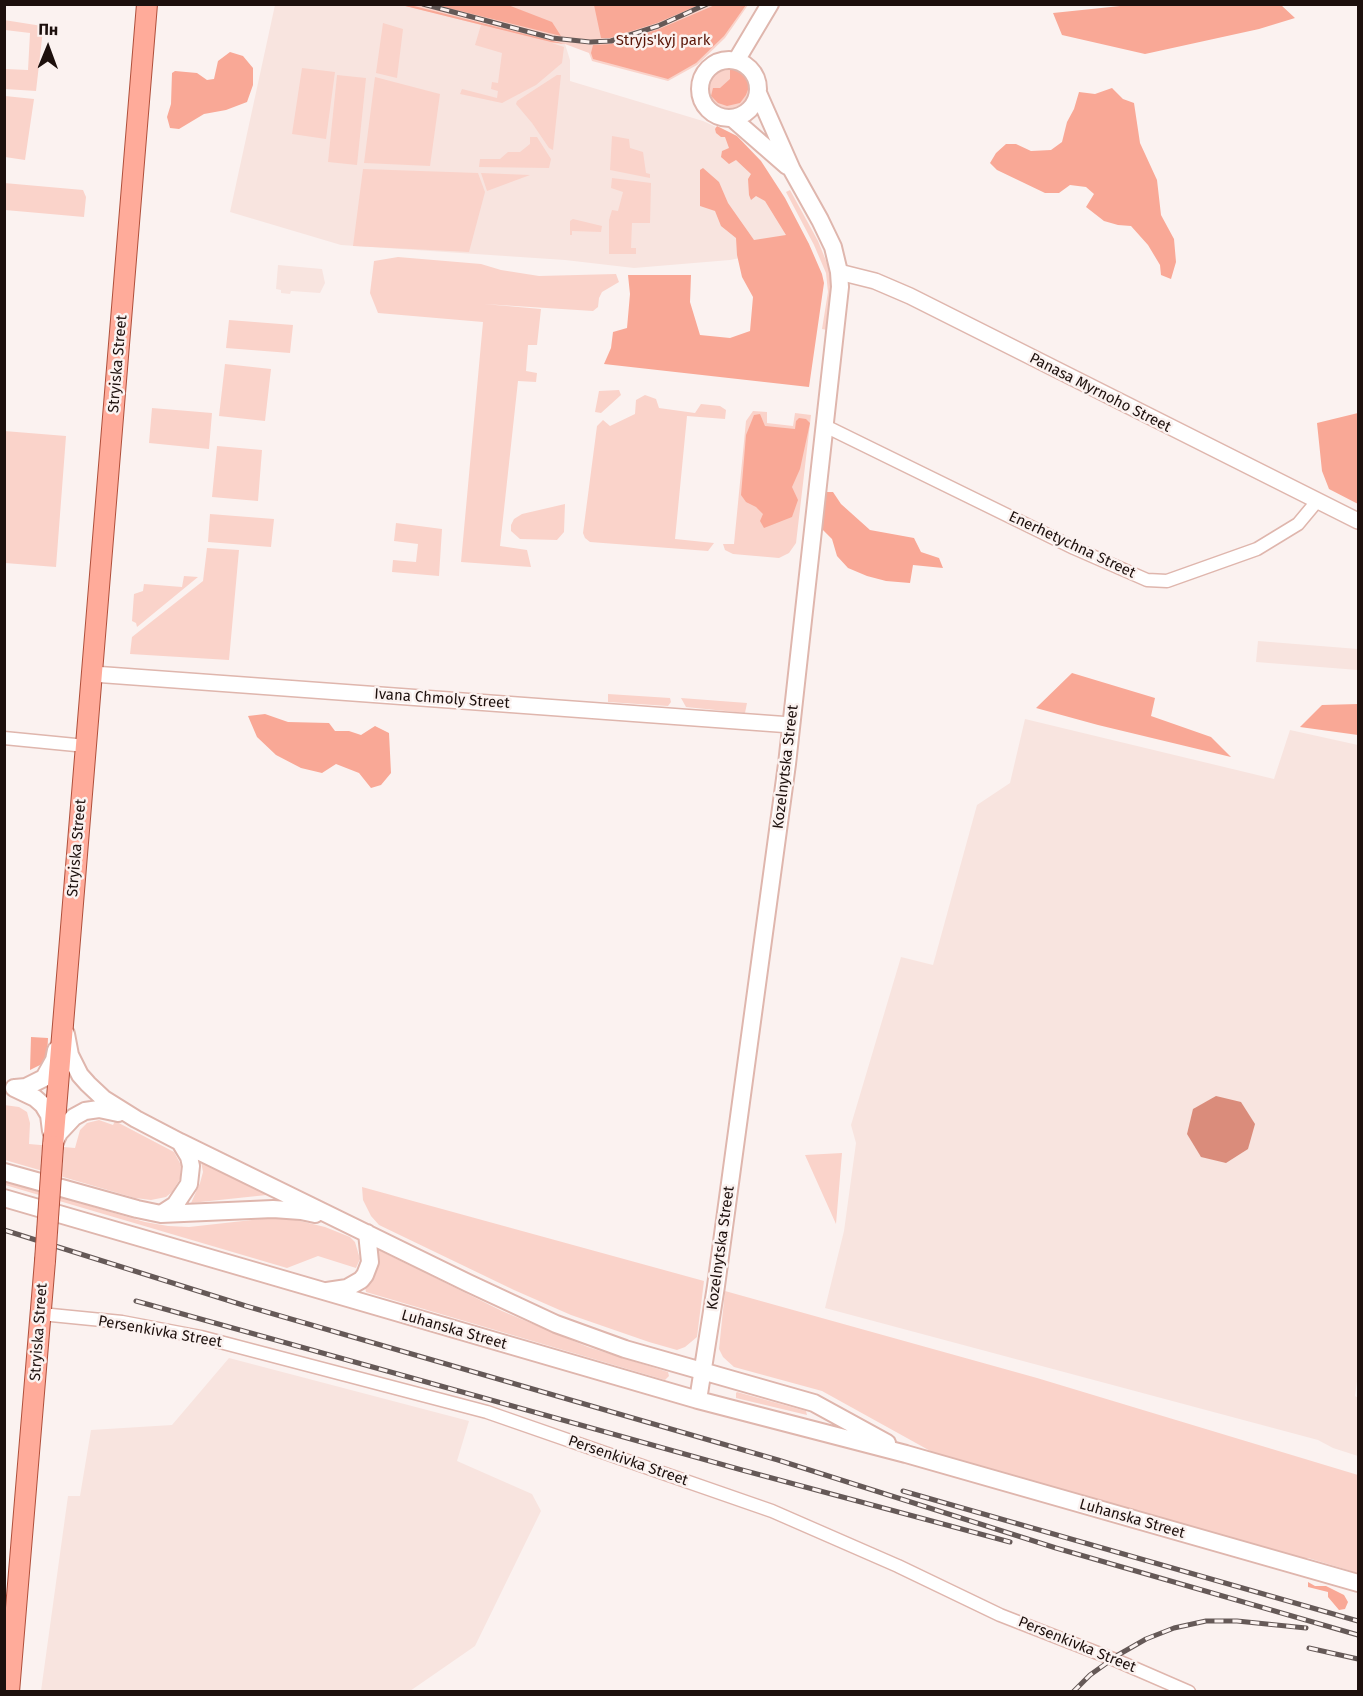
<!DOCTYPE html>
<meta charset="utf-8">
<style>
body{margin:0}
#map{position:relative;width:1363px;height:1696px;overflow:hidden;background:#fbf2f0;font-family:"Fira Sans",sans-serif}
canvas{display:block}
.frame{position:absolute;inset:0;border:6px solid #1d100d;pointer-events:none}
.north{position:absolute;left:18px;top:18px;width:60px;height:60px;-webkit-text-stroke:4px #fbf2f0;paint-order:stroke;rotate:1deg;font-size:16px;font-weight:700;line-height:24px;text-align:center;color:#1d100d}
.north::after{content:'';display:block;margin:auto;width:21px;height:27px;background:#1d100d;clip-path:polygon(50% 0,100% 100%,50% 72%,0 100%)}
</style>
<div id="map">
<canvas width="1363" height="1696"></canvas>
<div class="frame"></div>
<div class="north">Пн</div>
</div>
<script>
const context = document.querySelector('canvas').getContext('2d');
context.lineJoin = 'round';
function paint(path, color) { context.fillStyle = color; context.fill(path, 'evenodd'); }
const poly = rows => new Path2D(rows.map(r => 'M' + r).join(''));
function stroke(path, color, width, dash) { context.strokeStyle = color; context.lineWidth = width; context.lineCap = dash ? 'butt' : 'round'; context.setLineDash(dash || []); context.stroke(path); }
function drawText(font, color, halo, rows, align = 'center') {
  context.font = font + ' "Fira Sans",sans-serif'; context.lineWidth = 5; context.setLineDash([]); context.textBaseline = 'middle'; context.strokeStyle = halo; context.fillStyle = color; for (const [text, x, y, turn = 0] of rows) {
    context.save(); context.translate(x, y); context.rotate((+turn || 0) * Math.PI / 180); context.textAlign = isNaN(turn) ? turn : align; if (halo) context.strokeText(text, 0, 0); context.fillText(text, 0, 0); context.restore();
  }
}
paint(poly([
 [275,5,401,5,565,44,570,60,570,81,703,121,736,136,809,244,730,260,634,268,565,260,341,245,230,212],
 [278,265,322,269,325,283,320,293,291,291,290,294,281,293,281,290,276,289],
 [1258,641,1358,649,1358,670,1256,662],
 [1025,719,1274,779,1290,730,1358,745,1358,1374,1355,1396,1358,1398,1358,1456,1333,1448,1318,1440,825,1308,844,1231,856,1143,851,1125,901,957,933,965,977,805,1010,783],
 [229,1358,469,1421,457,1461,532,1494,541,1511,475,1646,410,1691,41,1691,68,1496,80,1496,91,1430,172,1425]
]), '#f8e4df');
paint(poly([
 [401,5,748,5,725,38,697,65,668,81,592,61,589,53,565,44,552,43,564,47,562,63,536,85,502,103,460,94,462,89,497,98,498,91,491,89,492,82,498,83,502,53,475,45,481,25],
 [4,20,42,26,43,30,36,91,5,89,5,69,28,70,30,33,5,30],
 [383,23,403,29,397,78,376,73],
 '706 88a23 23 0 1 1 46 0a23 23 0 1 1-46 0Z',
 [302,68,335,72,326,139,292,134],
 [337,75,366,78,357,165,328,162],
 [557,75,561,75,553,150,549,148,532,123,516,104,517,101],
 [375,77,440,94,430,166,364,163],
 [5,96,34,99,25,160,5,157],
 [612,136,629,139,630,148,643,152,646,173,650,174,650,178,610,170],
 [530,137,537,137,551,159,549,168,479,167,480,159,500,159,508,152,520,152,530,144],
 [363,169,478,173,485,192,469,252,353,246],
 [481,173,530,175,487,191],
 [612,178,651,183,650,223,632,223,631,248,636,248,636,254,609,254,609,220,612,210,618,211,623,192,611,188],
 [4,183,83,190,86,197,84,217,5,210],
 [790,190,818,241,831,273,832,285,827,330,822,329,828,292,826,273,814,245,786,192],
 [573,219,602,226,601,232,572,231,572,235,570,235,570,221],
 [398,257,481,264,501,270,539,276,616,274,619,282,602,292,599,298,598,307,593,311,484,304,541,309,537,345,528,345,526,371,537,373,536,382,518,381,500,546,527,550,531,567,461,562,483,322,378,313,370,293,374,261],
 [229,320,293,325,290,353,226,348],
 [225,364,271,369,265,421,219,416],
 [619,390,621,395,601,413,595,412,599,391],
 [645,395,656,399,659,408,695,413,701,404,720,406,726,410,725,419,687,416,675,539,714,543,708,551,590,542,585,538,583,533,597,426,603,420,610,426,635,414,636,400],
 [152,408,212,413,209,449,149,443],
 [753,411,767,412,767,423,793,426,795,413,811,415,796,543,789,553,779,558,733,554,725,550,723,544,734,544,746,421],
 [4,431,66,436,56,567,5,563],
 [217,446,262,450,258,501,212,497],
 [565,504,564,532,557,540,520,539,511,531,511,525,514,519,522,514],
 [210,514,274,519,271,547,208,542],
 [396,523,442,529,439,576,392,572,393,560,416,562,418,544,394,541],
 [207,548,239,550,229,660,130,654,132,637,203,581],
 [184,576,198,577,137,627,136,623,132,621,134,594,143,591,144,584,182,587],
 [608,694,670,698,671,702,668,706,608,702],
 [681,698,747,703,745,713,686,707],
 [4,1105,19,1107,27,1112,30,1123,29,1144,75,1148,80,1130,87,1123,99,1120,113,1125,115,1121,174,1152,181,1165,180,1179,172,1192,166,1197,151,1200,135,1198,5,1160],
 [842,1153,836,1224,805,1155],
 [200,1156,276,1194,191,1203,200,1183,203,1172],
 [4,1181,145,1222,168,1226,189,1227,270,1218,292,1219,325,1227,350,1237,355,1242,360,1259,356,1268,318,1256,287,1268,5,1185],
 [362,1187,704,1281,697,1337,685,1347,677,1350,649,1342,571,1315,514,1290,379,1225,371,1216,363,1200],
 [373,1247,502,1311,588,1347,668,1372,669,1376,665,1380,366,1292,364,1282],
 [725,1291,1037,1378,1358,1475,1358,1573,1308,1558,1293,1558,934,1453,822,1391,734,1367,723,1357,719,1349],
 [737,1392,806,1411,807,1415,736,1398,736,1393]
]), '#fad3ca');
paint(poly([
 [401,5,410,5,565,44,551,42],
 [436,5,508,5,552,22,561,36],
 [594,5,594,4,699,5,657,23,610,38,601,38],
 [715,5,746,5,724,36,696,63,668,79,593,59,591,53,593,45,611,44,659,29],
 [1130,5,1281,5,1295,18,1259,29,1145,54,1062,35,1053,13],
 [230,52,243,56,253,68,253,85,247,102,226,110,204,114,179,129,170,128,167,117,171,104,172,73,175,71,197,73,207,80,214,79,218,61],
 [735,65,746,71,749,87,746,95,740,103,727,106,718,103,711,96,713,88,720,88,730,79,730,70],
 [1112,88,1123,99,1134,103,1140,143,1157,180,1161,215,1174,239,1176,262,1171,279,1161,275,1160,265,1148,245,1131,226,1118,225,1104,221,1086,207,1094,194,1086,187,1070,185,1059,193,1045,193,997,170,990,163,996,153,1006,144,1016,144,1031,151,1051,150,1062,142,1067,122,1074,109,1079,92,1095,94],
 [717,126,737,136,761,161,785,198,809,244,822,274,824,283,809,387,604,364,611,348,613,332,627,328,630,294,628,275,691,275,690,302,700,335,730,338,750,331,753,297,742,277,737,255,736,238,721,226,715,211,700,206,700,170,703,168,719,182,728,203,754,240,786,235,765,201,756,196,751,200,749,195,748,179,751,174,736,160,729,164,721,157,722,151,729,148,725,137,721,137,716,133,715,129],
 [1358,413,1358,504,1329,489,1322,471,1317,423],
 [760,414,765,426,795,429,796,421,799,418,806,419,810,423,800,469,792,487,798,500,792,517,764,528,760,521,763,514,756,507,746,502,741,495,746,435,754,415],
 [824,492,833,492,841,504,870,530,914,538,921,552,939,558,943,568,913,565,910,583,886,581,867,576,848,568,837,556,832,539,822,529,816,510],
 [1072,673,1155,698,1151,716,1211,737,1231,757,1098,725,1036,708],
 [1358,704,1358,735,1300,727,1322,705],
 [265,714,288,722,329,723,335,731,349,731,361,735,375,726,389,733,391,773,381,785,371,788,359,773,336,764,322,773,301,768,276,755,257,737,248,716],
 [31,1037,48,1038,47,1058,40,1065,30,1070],
 [1308,1582,1315,1586,1326,1586,1344,1595,1348,1602,1345,1609,1339,1610,1328,1597,1328,1592,1308,1587]
]), '#f9a896');
paint(poly([
 [1216,1096,1241,1102,1255,1124,1248,1149,1226,1163,1201,1157,1187,1134,1193,1109]
]), '#da8c7b');
const minor = poly([
 [823,425,1074,548,1147,580,1167,581,1257,549,1298,524,1318,500],
 [4,738,86,746],
 [41,1314,122,1322,201,1337,487,1412,772,1511,898,1566,1000,1615,1113,1659,1189,1692]
]);
const tertiary = poly([
 [839,272,875,281,910,296,1358,521],
 [93,674,791,725]
]);
const secondary = poly([
 '700 89a29 29 0 1 1 58 0a29 29 0 1 1-58 0Z',
 [736,61,770,4],
 [732,118,787,166],
 [66,1034,70,1055,80,1075,88,1084,104,1099,136,1119,180,1142,468,1283,556,1324,625,1349,814,1403,887,1443],
 [14,1088,35,1098,43,1105,49,1115,51,1131],
 [15,1088,26,1087,44,1078,54,1060,56,1050],
 [53,1146,59,1133,74,1117,85,1111,99,1109,118,1113],
 [4,1172,137,1209,161,1214,273,1209,301,1211,315,1214],
 [4,1198,698,1400,906,1454,1358,1583],
 [161,1214,175,1205,189,1184,191,1166,189,1157,180,1142],
 [327,1291,347,1288,361,1280,365,1275,370,1262,367,1233],
 [698,1400,716,1286,787,764,840,287,839,272,833,247,820,220,792,170,758,93]
]);
const primary = poly([
 [53,1146,147,4],
 [9,1692,45,1261]
]);
stroke(minor, '#dfb6ad', 15);
stroke(tertiary, '#dfb6ad', 18);
stroke(secondary, '#dfb6ad', 20);
stroke(primary, '#b0503c', 22);
stroke(minor, '#fff', 12);
stroke(tertiary, '#fff', 15);
stroke(secondary, '#fff', 16);
stroke(primary, '#ffab9a', 20);
const rail = poly([
 [423,4,552,38,590,42,611,41,658,26,707,4],
 [4,1230,246,1306,778,1460,1056,1548,1358,1635],
 [136,1301,742,1470,1010,1542],
 [903,1491,1358,1621],
 [1309,1648,1358,1659],
 [1073,1692,1090,1675,1118,1655,1146,1639,1174,1628,1206,1621,1237,1621,1306,1628]
]);
stroke(rail, '#655957', 5);
stroke(rail, '#fbf2f0', 3, [9]);
const primaryBridge = poly([
 [45,1261,53,1146]
]);
stroke(primaryBridge, '#b0503c', 22, []);
stroke(primaryBridge, '#ffab9a', 20);
drawText('15px', '#5a1507', '#fbf2f0', [
 ["Stryjs'kyj park",663,41]
]);
drawText('15px', '#1d100d', '#fbf2f0', [
 ["Stryiska Street",118,364,-85],
 ["Panasa Myrnoho Street",1100,393,27],
 ["Enerhetychna Street",1072,545,25],
 ["Ivana Chmoly Street",442,699,4],
 ["Kozelnytska Street",786,767,-83],
 ["Stryiska Street",77,848,-85],
 ["Kozelnytska Street",721,1248,-82],
 ["Luhanska Street",454,1330,16],
 ["Stryiska Street",39,1332,-86],
 ["Persenkivka Street",160,1332,10],
 ["Persenkivka Street",628,1461,19],
 ["Luhanska Street",1132,1519,16],
 ["Persenkivka Street",1077,1645,22]
]);
</script>
